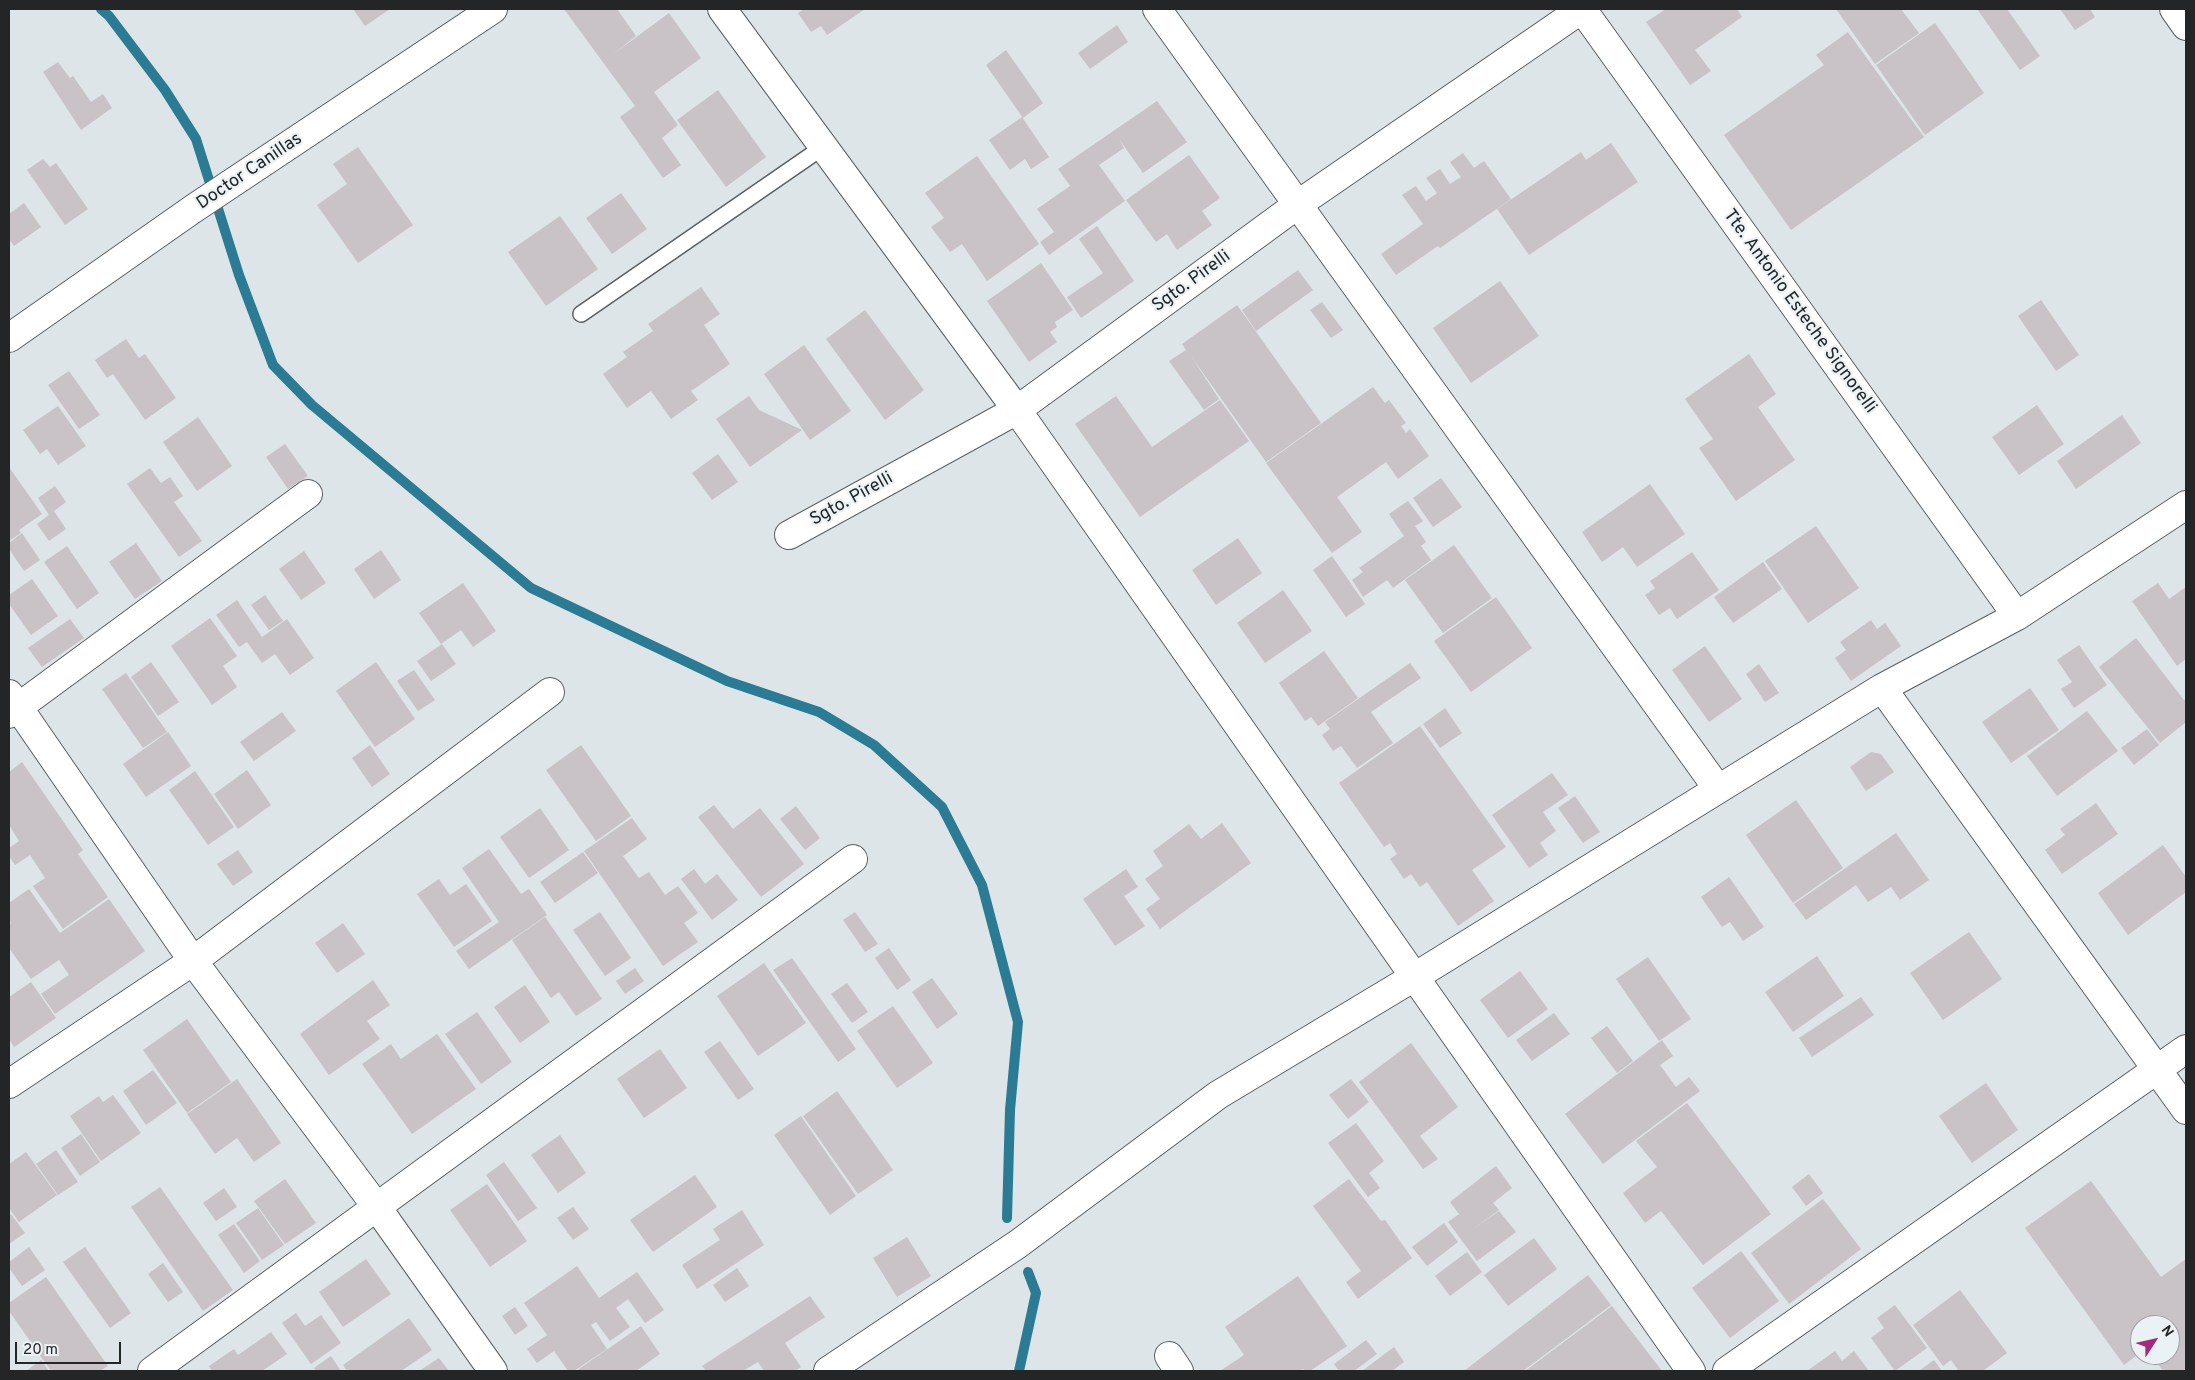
<!DOCTYPE html>
<style>
body{margin:0}
#map{position:relative;width:2195px;height:1380px;overflow:hidden;background:#dde5e8;font-family:Overpass,sans-serif}
canvas{display:block}
.frame{position:absolute;inset:0;border:10px solid #232526;pointer-events:none}
.north{position:absolute;left:2130px;top:1315px;width:50px;height:50px;box-sizing:border-box;background:#ebf2f5;border:1px solid #9ba0a2;border-radius:50%;rotate:55deg;font-size:14px;font-weight:700;line-height:20px;text-align:center;color:#232526}
.north::after{content:'';display:block;margin:auto;width:18px;height:22px;background:#a6287a;clip-path:polygon(50% 0,100% 100%,50% 72%,0 100%)}
.scale{position:absolute;left:15px;top:1342px;width:106px;height:22px;box-sizing:border-box;border:2px solid #232526;border-top:0;padding-left:6px;font-size:15px;line-height:18px;white-space:nowrap;color:#232526;-webkit-text-stroke:4px #ebf2f5;paint-order:stroke}
</style>
<div id="map">
<canvas width="2195" height="1380"></canvas>
<div class="frame"></div>
<div class="north">N</div>
<div class="scale">20 m</div>
</div>
<script>
const context = document.querySelector('canvas').getContext('2d');
context.lineJoin = 'round';
const poly = rows => new Path2D(rows.map(r => 'M' + r).join(''));
function stroke(path, color, width, dash) { context.strokeStyle = color; context.lineWidth = width; context.lineCap = dash ? 'butt' : 'round'; context.setLineDash(dash || []); context.stroke(path); }
function paint(path, color) { context.fillStyle = color; context.fill(path, 'evenodd'); }
function drawText(font, color, halo, rows, align = 'center') {
  context.font = font + ' Overpass,sans-serif'; context.lineWidth = 4.5; context.setLineDash([]); context.textBaseline = 'middle'; context.strokeStyle = halo; context.fillStyle = color; for (const [text, x, y, turn = 0] of rows) {
    context.save(); context.translate(x, y); context.rotate((+turn || 0) * Math.PI / 180); context.textAlign = isNaN(turn) ? turn : align; if (halo) context.strokeText(text, 0, 0); context.fillText(text, 0, 0); context.restore();
  }
}
stroke(poly([
 [101,9,109,16,165,90,196,139,239,275,273,365,312,405,531,588,727,681,819,712,874,745,942,807,982,885,1018,1022,1010,1110,1007,1218],
 [1019,1371,1036,1293,1028,1272]
]), '#2b7b94', 10);
paint(poly([
 [353,9,390,9,365,26],
 [564,9,617,9,636,36,612,55,669,13,701,58,654,92,678,125,662,138,681,165,663,178,620,117,635,106],
 [804,9,865,9,827,35,821,26,811,32,798,13],
 [1666,9,1737,9,1742,17,1695,50,1711,71,1690,85,1646,22],
 [1836,9,1901,9,1919,33,1875,64],
 [1977,9,2007,9,2040,56,2020,70],
 [2060,9,2090,9,2095,17,2075,30],
 [1935,23,1984,93,1925,135,1876,65],
 [1117,25,1128,42,1090,69,1078,53],
 [1848,32,1924,137,1791,230,1724,135,1824,65,1816,55],
 [1006,50,1043,103,1023,118,986,65],
 [58,62,70,78,73,76,91,102,103,94,112,108,81,130,43,72],
 [718,90,766,157,726,187,677,120],
 [1157,101,1187,142,1143,173,1119,139,1124,148,1099,165,1125,201,1049,255,1040,242,1054,232,1037,209,1070,186,1076,194,1058,169],
 [1022,117,1049,157,1031,169,1025,159,1010,170,989,140],
 [1611,143,1638,182,1529,255,1497,209,1581,152,1586,160],
 [358,147,413,225,358,263,317,205,347,184,333,164],
 [1463,153,1474,168,1484,161,1511,199,1440,248,1438,246,1396,275,1381,254,1423,224,1402,195,1416,186,1426,201,1437,193,1426,178,1440,169,1450,184,1461,177,1450,162],
 [1189,155,1220,198,1202,211,1212,225,1177,250,1167,234,1156,242,1126,200],
 [977,156,1039,244,987,281,962,244,950,252,931,227,944,218,925,193],
 [43,159,50,167,56,163,88,209,65,225,27,170],
 [621,193,647,229,612,254,586,218],
 [24,203,41,227,14,246,9,239,9,214],
 [560,216,598,269,546,306,508,252],
 [1097,226,1134,281,1081,318,1067,297,1103,273,1079,239],
 [1041,263,1073,310,1055,322,1057,327,1050,332,1057,342,1029,362,987,301],
 [1298,270,1313,290,1256,331,1242,310],
 [1500,281,1539,336,1471,383,1433,328],
 [701,287,720,314,704,325,730,364,691,391,698,400,671,419,651,391,627,408,603,374,627,357,623,352,653,331,648,324],
 [2041,300,2079,355,2056,371,2018,316],
 [1322,302,1343,330,1331,338,1310,310],
 [1237,305,1321,423,1266,462,1191,356,1219,399,1204,410,1169,361,1186,350,1182,344],
 [865,310,924,390,885,420,826,339],
 [126,339,139,358,145,354,176,398,145,420,113,374,107,378,95,360],
 [804,345,851,411,810,440,764,374],
 [1749,354,1776,394,1758,407,1795,460,1736,501,1699,448,1713,439,1685,399],
 [69,371,100,415,79,429,48,385],
 [1373,387,1385,403,1389,400,1406,423,1401,426,1406,433,1410,429,1429,456,1398,479,1386,462,1337,497,1362,532,1332,553,1266,463],
 [749,396,759,410,802,430,750,467,716,419],
 [1116,396,1152,447,1220,400,1249,441,1140,517,1075,424],
 [2037,405,2064,444,2019,475,1992,437],
 [58,406,86,446,58,465,47,449,40,454,23,430],
 [2122,415,2141,443,2076,489,2057,461],
 [198,417,232,466,197,491,163,442],
 [285,444,308,476,288,489,266,457],
 [718,454,738,482,712,500,692,473],
 [9,467,42,514,19,530,21,533,9,541],
 [150,468,161,483,170,477,183,496,174,502,202,541,179,557,127,484],
 [1441,478,1462,507,1433,527,1413,498],
 [1650,484,1685,534,1637,567,1623,547,1602,562,1582,532],
 [55,486,66,502,54,511,66,529,49,541,37,524,49,515,38,498],
 [1408,501,1423,521,1415,526,1426,542,1421,546,1431,560,1393,588,1387,580,1363,597,1352,580,1363,572,1359,568,1404,536,1389,514],
 [1816,526,1859,588,1808,623,1765,561],
 [22,533,40,560,24,571,9,549,9,543],
 [1238,538,1262,573,1216,605,1192,570],
 [136,543,162,581,135,599,109,562],
 [1454,545,1492,598,1443,633,1405,580],
 [67,546,99,593,77,609,44,562],
 [381,550,401,580,374,599,354,569],
 [304,551,326,583,301,600,279,569],
 [1692,552,1719,590,1677,619,1670,608,1659,615,1645,595,1655,588,1650,581],
 [1332,556,1365,604,1346,617,1313,570],
 [1763,562,1782,589,1733,623,1714,597],
 [32,579,58,616,31,635,9,604,9,595],
 [463,583,496,631,473,647,461,630,441,644,419,613],
 [2158,583,2169,599,2186,587,2186,659,2177,666,2132,601],
 [1283,590,1312,631,1265,663,1237,623],
 [265,595,283,621,269,630,251,605],
 [1496,597,1532,648,1471,692,1434,641],
 [237,600,262,637,287,619,314,658,290,675,275,654,262,663,247,642,239,647,216,615],
 [210,618,237,656,223,666,237,687,212,705,171,646],
 [70,619,84,638,42,667,28,648],
 [1871,620,1877,629,1885,623,1901,646,1851,681,1835,658,1846,650,1840,642],
 [2136,638,2184,700,2186,699,2186,722,2160,743,2099,667],
 [442,644,456,664,431,681,417,661],
 [2079,645,2107,685,2074,708,2061,689,2072,682,2057,660],
 [1705,646,1742,699,1709,722,1672,670],
 [1324,651,1358,698,1318,726,1311,717,1305,721,1279,683],
 [151,662,179,702,158,716,131,677],
 [376,662,415,719,375,747,336,691],
 [1410,663,1421,678,1371,712,1393,743,1357,768,1341,746,1333,751,1322,735,1330,729,1325,722],
 [1759,664,1779,693,1765,702,1746,674],
 [414,670,435,700,418,711,397,681],
 [126,673,167,732,143,748,102,689],
 [2030,688,2059,730,2011,763,1982,722],
 [1445,708,1462,733,1440,748,1423,724],
 [2087,711,2118,751,2057,796,2027,756],
 [282,712,296,731,254,761,240,742],
 [1420,726,1506,847,1472,870,1494,901,1458,926,1427,882,1420,887,1411,874,1404,879,1390,859,1397,854,1390,843,1384,847,1339,783],
 [2147,729,2159,745,2134,765,2121,748],
 [168,732,191,766,146,797,123,764],
 [370,745,390,774,372,787,352,758],
 [581,745,631,816,596,841,546,770],
 [1871,752,1881,754,1894,772,1866,791,1850,767],
 [22,762,83,850,78,854,108,897,63,929,33,886,45,878,30,855,15,865,9,856,9,848,19,841,9,825,9,772],
 [247,770,271,805,238,829,214,794],
 [195,771,234,827,208,845,169,790],
 [1552,773,1568,795,1543,812,1556,831,1540,843,1548,855,1529,868,1492,815],
 [1575,796,1600,832,1583,843,1558,808],
 [1796,800,1843,868,1793,903,1746,835],
 [2096,803,2118,834,2062,874,2045,850,2065,835,2060,829],
 [714,805,733,829,760,808,804,864,761,897,698,817],
 [796,806,820,838,805,850,780,819],
 [540,808,569,850,529,878,500,837],
 [632,818,647,839,623,856,639,878,649,872,665,895,678,886,698,913,684,923,698,942,663,966,584,851],
 [1222,823,1251,863,1160,929,1146,909,1160,899,1145,879,1163,866,1153,851,1189,824,1201,839],
 [1896,833,1929,880,1900,900,1891,887,1868,902,1856,885,1806,920,1794,904],
 [2163,845,2186,877,2186,892,2128,935,2098,893],
 [489,849,521,894,529,889,547,915,469,969,456,951,499,922,462,868],
 [238,850,253,872,233,886,217,864],
 [583,852,598,873,555,903,540,882],
 [694,869,705,884,717,874,738,900,712,920,681,879],
 [1126,869,1138,887,1124,896,1145,926,1115,946,1083,899],
 [1729,877,1764,927,1743,941,1730,922,1722,927,1701,897],
 [439,879,450,895,466,884,492,921,454,947,417,894],
 [29,889,60,933,109,899,145,951,55,1014,41,994,69,975,59,960,31,979,9,948,9,925,11,923,9,919,9,903],
 [600,912,631,958,605,976,573,930],
 [855,912,878,944,865,952,843,920],
 [545,917,602,999,576,1016,559,992,551,998,512,940],
 [343,923,365,954,337,973,315,943],
 [1969,932,2002,979,1943,1020,1910,973],
 [889,948,911,980,897,990,875,958],
 [1817,956,1844,996,1793,1032,1765,992],
 [1648,957,1691,1019,1659,1041,1616,979],
 [792,958,856,1049,838,1062,773,970],
 [764,963,806,1023,758,1056,717,996],
 [635,968,644,981,625,994,616,981],
 [1520,971,1548,1009,1508,1038,1480,1000],
 [932,978,958,1014,937,1029,912,992],
 [373,980,390,1005,367,1021,380,1039,329,1075,300,1034],
 [31,982,56,1018,14,1047,9,1039,9,997],
 [847,983,868,1012,852,1023,831,994],
 [525,985,550,1022,520,1043,494,1007],
 [1861,997,1874,1015,1812,1057,1799,1038],
 [893,1006,933,1063,897,1088,857,1031],
 [477,1012,512,1062,481,1084,445,1034],
 [1554,1013,1570,1034,1532,1061,1516,1040],
 [187,1019,231,1082,187,1113,143,1050],
 [1607,1026,1633,1061,1617,1073,1591,1038],
 [437,1034,476,1089,412,1134,362,1064,391,1044,401,1059],
 [1662,1040,1673,1056,1660,1065,1676,1087,1689,1077,1700,1091,1603,1164,1565,1114],
 [720,1041,754,1089,738,1100,704,1052],
 [1411,1043,1458,1107,1420,1136,1438,1159,1423,1169,1359,1082],
 [660,1049,687,1088,644,1118,617,1079],
 [153,1070,177,1103,146,1125,123,1091],
 [237,1079,281,1143,254,1162,237,1138,215,1154,187,1114],
 [1351,1079,1369,1102,1348,1119,1329,1095],
 [1986,1083,2018,1130,1972,1163,1939,1116],
 [837,1091,893,1170,858,1194,803,1116],
 [113,1095,141,1133,101,1161,70,1116,99,1096,103,1102],
 [1687,1103,1771,1214,1703,1265,1661,1211,1645,1223,1623,1193,1657,1167,1636,1141],
 [801,1116,856,1196,830,1215,774,1135],
 [1356,1123,1384,1161,1369,1173,1380,1188,1368,1197,1328,1143],
 [81,1134,100,1162,80,1176,61,1148],
 [560,1135,586,1173,558,1193,531,1155],
 [56,1150,78,1182,58,1195,36,1164],
 [26,1152,57,1195,19,1222,9,1208,9,1164],
 [504,1162,537,1208,518,1221,486,1175],
 [1496,1166,1512,1188,1493,1203,1499,1210,1472,1230,1499,1211,1516,1232,1477,1261,1448,1222,1459,1214,1450,1202],
 [1809,1174,1823,1193,1806,1206,1792,1187],
 [695,1175,717,1207,653,1252,630,1220],
 [285,1179,316,1223,285,1244,254,1201],
 [1349,1179,1381,1221,1385,1220,1412,1258,1358,1299,1346,1282,1361,1271,1313,1206],
 [2091,1181,2161,1277,2186,1259,2186,1371,2163,1371,2152,1355,2170,1355,2170,1325,2140,1325,2140,1353,2124,1365,2025,1228],
 [487,1184,527,1241,490,1267,450,1210],
 [160,1187,233,1290,203,1311,131,1207],
 [224,1188,237,1207,216,1221,203,1203],
 [1823,1199,1861,1249,1789,1304,1751,1253],
 [573,1207,589,1229,573,1240,557,1218],
 [258,1208,284,1245,262,1260,236,1223],
 [742,1210,764,1245,697,1289,682,1265,720,1240,713,1229],
 [11,1214,25,1233,9,1244,9,1216],
 [1444,1223,1458,1242,1427,1266,1412,1247],
 [234,1224,260,1261,244,1273,218,1235],
 [907,1237,931,1276,897,1297,873,1258],
 [1534,1238,1557,1269,1508,1306,1484,1275],
 [29,1247,45,1270,22,1286,9,1268,9,1262],
 [85,1247,131,1313,110,1328,63,1262],
 [1741,1251,1779,1301,1730,1338,1692,1288],
 [1467,1252,1482,1272,1450,1296,1435,1276],
 [366,1259,391,1294,343,1327,319,1292],
 [163,1263,183,1292,168,1302,148,1274],
 [577,1266,599,1298,637,1272,664,1310,645,1323,628,1299,616,1308,630,1327,610,1341,596,1322,591,1325,607,1349,574,1371,568,1371,554,1351,537,1363,527,1349,547,1335,524,1303],
 [737,1268,749,1286,725,1302,713,1285],
 [1588,1275,1611,1305,1523,1371,1464,1371],
 [1298,1276,1347,1346,1310,1371,1305,1371,1303,1369,1299,1371,1220,1371,1244,1355,1225,1327],
 [46,1277,108,1366,100,1371,51,1371,9,1311,9,1303],
 [1960,1290,2007,1353,1983,1371,1959,1371,1951,1360,1943,1366,1913,1325],
 [810,1296,825,1317,785,1343,801,1367,795,1371,764,1371,758,1362,743,1371,706,1371,702,1366],
 [1895,1305,1927,1348,1895,1371,1871,1338,1884,1328,1877,1318],
 [1612,1306,1662,1371,1525,1371],
 [515,1307,528,1326,515,1335,502,1316],
 [296,1313,305,1326,321,1315,341,1343,311,1364,282,1323],
 [409,1318,432,1350,401,1371,347,1371,343,1365],
 [641,1326,660,1354,636,1371,576,1371],
 [271,1332,287,1354,262,1371,212,1371,209,1366,234,1349,238,1355],
 [1366,1340,1377,1354,1354,1371,1339,1371,1334,1364],
 [1394,1347,1404,1362,1392,1371,1362,1371],
 [1835,1351,1842,1361,1854,1351,1869,1371,1807,1371],
 [331,1356,341,1371,316,1371,314,1368],
 [439,1358,449,1371,419,1371],
 [41,1360,49,1371,26,1371],
 [1934,1360,1942,1371,1919,1371]
]), '#c9c2c6');
const lane = poly([
 [581,314,823,147]
]);
const street = poly([
 [722,9,1017,410,1691,1371],
 [1157,9,1718,789],
 [1582,9,2017,616],
 [9,338,193,209,493,9],
 [789,535,1017,410,1297,205,1582,9],
 [1882,688,2186,1110],
 [9,694,193,961,376,1206,493,1371],
 [9,714,308,494],
 [9,1084,193,961,550,692],
 [1169,1356,1179,1371],
 [152,1371,853,859],
 [828,1371,1018,1244,1218,1095,1416,976,1882,688,2017,616,2186,505],
 [1727,1371,2186,1049]
]);
const secondary = poly([
 [2174,9,2186,26]
]);
stroke(lane, '#596063', 18);
stroke(street, '#596063', 30);
stroke(secondary, '#596063', 30);
stroke(lane, '#fff', 15);
stroke(street, '#fff', 28);
stroke(secondary, '#fff', 28);
drawText('18px', '#232526', '#ebf2f5', [
 ["Doctor Canillas",250,172,-34],
 ["Sgto. Pirelli",1192,282,-36],
 ["Tte. Antonio Esteche Signorelli",1799,312,54],
 ["Sgto. Pirelli",852,500,-29]
]);
</script>
